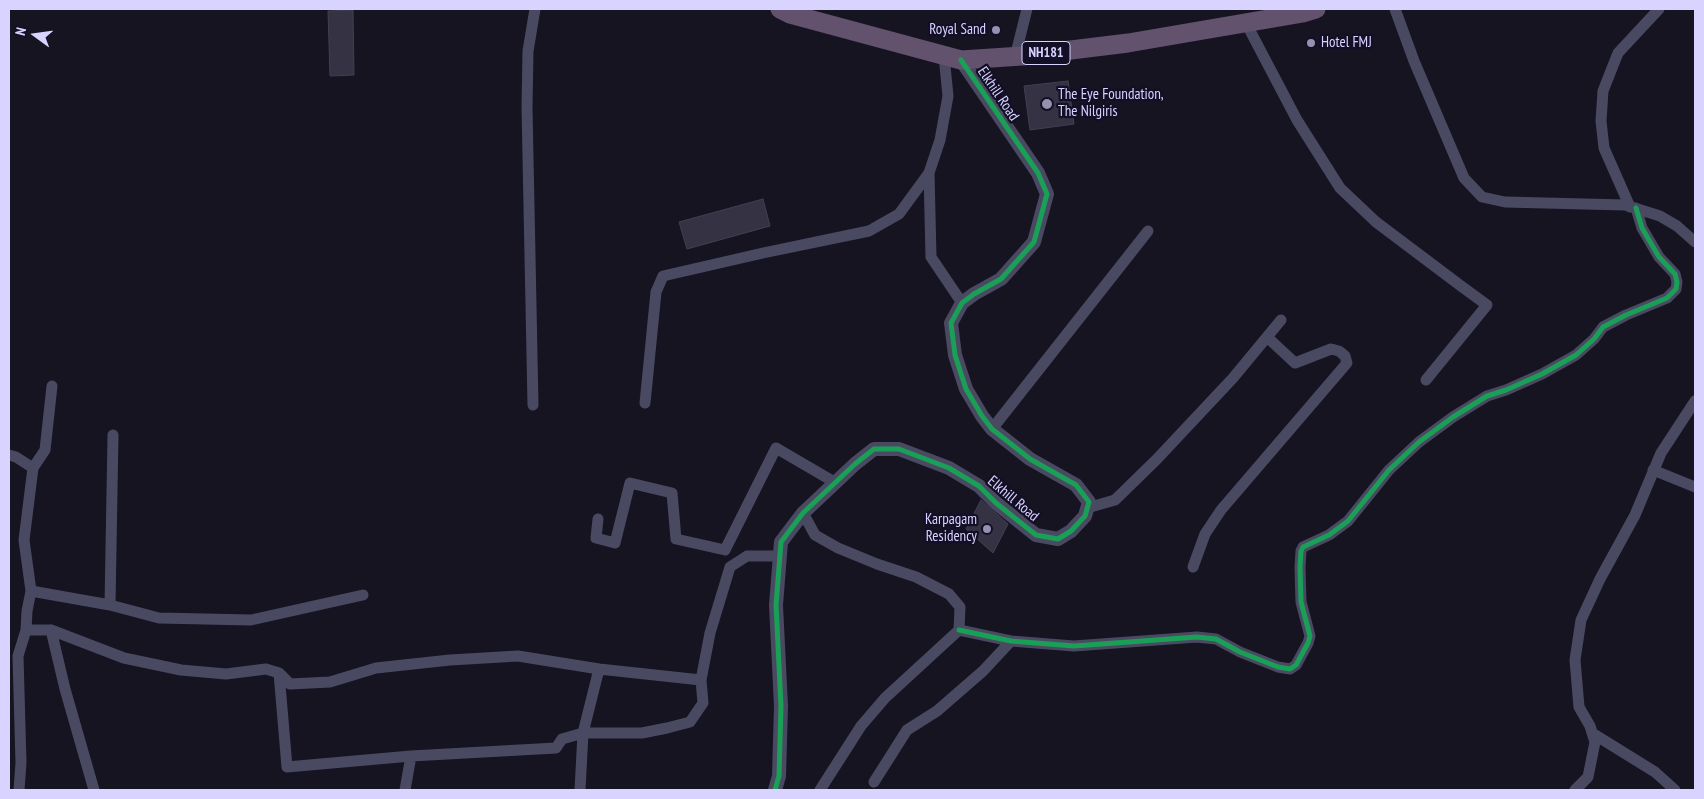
<!DOCTYPE html>
<style>
body{margin:0}
#map{position:relative;width:1704px;height:799px;overflow:hidden;background:#161421;font-family:"PT Sans Narrow",sans-serif}
canvas{display:block}
.frame{position:absolute;inset:0;border:10px solid #d9d4ff;pointer-events:none}
.north{position:absolute;left:10px;top:10px;width:50px;height:50px;-webkit-text-stroke:4px #130f26;paint-order:stroke;rotate:284deg;font-size:14px;font-weight:700;line-height:20px;text-align:center;color:#d9d4ff}
.north::after{content:'';display:block;margin:auto;width:18px;height:22px;background:#d9d4ff;clip-path:polygon(50% 0,100% 100%,50% 72%,0 100%)}
</style>
<div id="map">
<canvas width="1704" height="799"></canvas>
<div class="frame"></div>
<div class="north">N</div>
</div>
<script>
const context = document.querySelector('canvas').getContext('2d');
context.lineJoin = 'round';
function paint(path, color) { context.fillStyle = color; context.fill(path, 'evenodd'); }
const poly = rows => new Path2D(rows.map(r => 'M' + r).join(''));
function stroke(path, color, width, dash) { context.strokeStyle = color; context.lineWidth = width; context.lineCap = dash ? 'butt' : 'round'; context.setLineDash(dash || []); context.stroke(path); }
function drawText(font, color, halo, rows, align = 'center') {
  context.font = font + ' "PT Sans Narrow",sans-serif'; context.lineWidth = 4.5; context.setLineDash([]); context.textBaseline = 'middle'; context.strokeStyle = halo; context.fillStyle = color; for (const [text, x, y, turn = 0] of rows) {
    context.save(); context.translate(x, y); context.rotate((+turn || 0) * Math.PI / 180); context.textAlign = isNaN(turn) ? turn : align; if (halo) context.strokeText(text, 0, 0); context.fillText(text, 0, 0); context.restore();
  }
}
const building = poly([
 [353,10,354,75,330,76,328,11,353,10],
 [1068,81,1074,124,1030,130,1024,86,1068,81],
 [763,199,770,226,687,249,679,222,763,199],
 [981,500,1008,524,993,553,966,529,981,500]
]);
paint(building, '#343243');
stroke(building, '#433f54', 1);
stroke(poly([
 [1395,9,1414,61,1464,178,1482,197,1505,202,1625,205,1660,216,1677,226,1695,242],
 [1246,23,1297,120,1340,188,1376,222,1461,286,1487,305,1426,380],
 [1015,57,1027,9],
 [929,173,931,257,962,303],
 [1630,207,1604,148,1601,121,1603,91,1618,53,1659,9],
 [645,403,656,292,663,276,763,253,869,231,899,214,929,173,940,140,948,96,944,56],
 [533,405,527,107,528,51,535,9],
 [992,429,1148,231],
 [9,455,16,457,33,468,24,540,31,591,27,611,26,630],
 [33,468,45,450,52,386],
 [1653,470,1695,487],
 [1087,508,1115,500,1157,459,1233,378,1281,320],
 [803,513,815,535,838,548,877,564,916,577,949,594,960,607,959,630,885,698,861,726,820,790],
 [598,519,596,538,615,543,630,483,672,493,676,539,725,550,776,448,836,483],
 [1193,567,1205,534,1221,510,1347,363,1345,356,1339,351,1331,349,1295,363,1267,337],
 [31,591,110,605,159,618,251,620,363,595],
 [110,605,113,435],
 [51,630,65,689,94,790],
 [959,630,1011,641,1074,646,1197,637,1216,639,1240,652,1278,667,1290,669,1296,665,1308,643,1310,636,1301,602,1300,567,1301,551,1303,547,1329,535,1348,521,1389,470,1419,442,1453,417,1487,396,1506,390,1542,374,1576,355,1594,339,1603,327,1626,315,1667,298,1676,289,1677,282,1675,274,1659,257,1642,228,1636,208],
 [279,673,287,767,411,756,556,748,562,739,583,733,642,733,667,728,690,722,703,703,701,680],
 [1592,733,1655,772,1675,790],
 [874,782,907,730,937,711,983,671,1011,641],
 [19,790,21,763,18,656,26,630,51,630,124,658,181,670,226,674,266,669,279,673,290,684,330,682,376,668,450,660,518,656,599,669,701,680,710,633,730,567,747,556,780,556],
 [405,790,411,756],
 [580,790,583,733,599,669],
 [1575,790,1588,777,1595,742,1590,726,1579,707,1575,660,1581,620,1600,579,1635,515,1661,453,1695,401]
]), '#4a4962', 11);
stroke(poly([
 [775,790,779,776,781,706,776,605,781,542,803,513,855,464,874,449,899,449,949,468,979,486,996,503,1036,535,1058,539,1071,531,1085,516,1089,502,1076,485,1030,459,992,429,982,416,966,389,955,355,951,323,962,303,974,294,1001,279,1034,242,1047,194,1038,173,961,60]
]), '#4a4962', 14);
stroke(poly([
 [780,9,790,14,961,60,1022,56,1128,43,1303,13,1316,9]
]), '#62526e', 19);
stroke(poly([
 [959,630,1011,641,1074,646,1197,637,1216,639,1240,652,1278,667,1290,669,1296,665,1308,643,1310,636,1301,602,1300,567,1301,551,1303,547,1329,535,1348,521,1389,470,1419,442,1453,417,1487,396,1506,390,1542,374,1576,355,1594,339,1603,327,1626,315,1667,298,1676,289,1677,282,1675,274,1659,257,1642,228,1636,208],
 [775,790,779,776,781,706,776,605,781,542,803,513,855,464,874,449,899,449,949,468,979,486,996,503,1036,535,1058,539,1071,531,1085,516,1089,502,1076,485,1030,459,992,429,982,416,966,389,955,355,951,323,962,303,974,294,1001,279,1034,242,1047,194,1038,173,961,60]
]), '#1a9f57', 5);
for (const [x, y, r, color] of [
 [996,30,5,"#9591b1"],
 [1311,43,5,"#9591b1"],
 [1047,104,6,"#9591b1"],
 [987,529,5,"#9591b1"]
]) { const dot = new Path2D(); dot.arc(x, y, r, 0, 2 * Math.PI); context.fillStyle = color; context.fill(dot); stroke(dot, '#130f26', 2); }
for (const [x, y, w] of [
 [1046,53,48]
]) { const box = new Path2D(); box.roundRect(x - w / 2, y - 11.5, w, 23, 4); context.fillStyle = '#130f26'; context.fill(box); stroke(box, '#d9d4ff', 1); }
drawText('bold 14px', '#d9d4ff', null, [
 ["NH181",1046,53]
]);
drawText('15px', '#d9d4ff', '#130f26', [
 ["Royal Sand",986,30],
 ["Hotel FMJ",1321,43,"left"],
 ["The Eye Foundation,",1058,95,"left"],
 ["The Nilgiris",1058,112,"left"],
 ["Karpagam",977,520],
 ["Residency",977,537]
], 'right');
drawText('15px', '#d9d4ff', '#130f26', [
 ["Elkhill Road",998,94,56],
 ["Elkhill Road",1013,499,40]
]);
</script>
